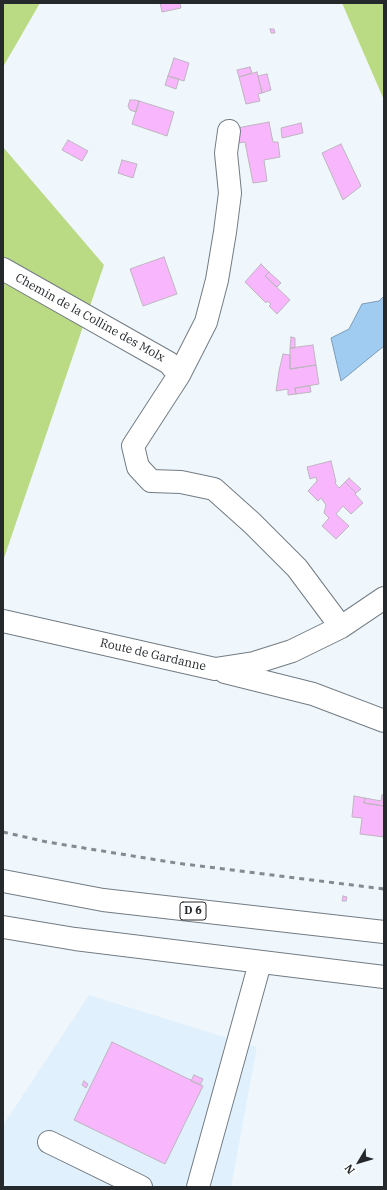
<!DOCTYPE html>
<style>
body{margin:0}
#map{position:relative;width:387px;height:1190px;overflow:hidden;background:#eff7fd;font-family:"IBM Plex Serif",serif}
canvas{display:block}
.frame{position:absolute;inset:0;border:4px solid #25292c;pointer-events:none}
.north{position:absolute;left:339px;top:1142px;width:40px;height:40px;-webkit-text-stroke:3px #fff;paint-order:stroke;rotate:232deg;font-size:11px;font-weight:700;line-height:16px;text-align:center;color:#25292c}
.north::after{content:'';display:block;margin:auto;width:14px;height:18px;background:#25292c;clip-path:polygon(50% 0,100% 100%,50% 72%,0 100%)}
</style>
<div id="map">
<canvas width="387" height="1190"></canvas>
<div class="frame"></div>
<div class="north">N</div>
</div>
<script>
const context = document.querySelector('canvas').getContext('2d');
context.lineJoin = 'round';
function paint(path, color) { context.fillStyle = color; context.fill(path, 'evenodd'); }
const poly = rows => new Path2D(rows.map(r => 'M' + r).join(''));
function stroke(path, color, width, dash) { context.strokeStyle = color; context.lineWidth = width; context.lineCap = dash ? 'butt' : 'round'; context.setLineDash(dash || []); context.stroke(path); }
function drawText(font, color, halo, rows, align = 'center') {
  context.font = font + ' "IBM Plex Serif",serif'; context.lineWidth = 3.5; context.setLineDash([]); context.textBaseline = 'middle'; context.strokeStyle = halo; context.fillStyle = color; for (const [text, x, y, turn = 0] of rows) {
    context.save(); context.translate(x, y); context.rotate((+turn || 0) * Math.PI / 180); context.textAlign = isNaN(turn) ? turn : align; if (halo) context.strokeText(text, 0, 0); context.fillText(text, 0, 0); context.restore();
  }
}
paint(poly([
 [89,995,257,1047,231,1187,7,1187,3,1182,3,1125]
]), '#e0f0fd');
paint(poly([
 [3,3,40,3,3,67],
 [342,3,384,3,384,100],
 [3,147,104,265,3,561]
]), '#bbda84');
const water = poly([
 [384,296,384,346,341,381,331,338,349,329,362,304,379,301,384,296]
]);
paint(water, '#a0ccf1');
stroke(water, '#7b9bb6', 1);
const building = poly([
 [160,3,180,3,181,8,162,12,160,3],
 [270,29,274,29,275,33,271,33,270,29],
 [174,58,189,63,184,81,168,76,174,58],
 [250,67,252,73,239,77,237,70,250,67],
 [257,72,262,93,258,94,260,101,246,104,239,77,257,72],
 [267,74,271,90,262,93,258,76,267,74],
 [168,76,179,79,176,89,165,85,168,76],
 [130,100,135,100,139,101,136,112,130,110,128,106,130,100],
 [139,101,174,112,167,136,132,124,139,101],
 [269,122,273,142,278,142,280,157,264,160,267,181,253,183,245,142,239,143,237,128,269,122],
 [301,123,303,133,282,138,281,128,301,123],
 [68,140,88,151,82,161,62,150,68,140],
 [341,144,361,186,343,200,322,153,341,144],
 [122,160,137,164,133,178,118,173,122,160],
 [164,257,177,294,143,306,130,269,164,257],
 [261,264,269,272,265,276,290,300,277,314,269,306,271,304,267,301,266,303,245,282,261,264],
 [269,272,281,283,277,287,265,276,269,272],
 [291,337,295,338,295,348,290,348,291,337],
 [313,345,316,365,290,369,290,348,313,345],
 [283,354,290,355,290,369,316,365,319,384,295,388,296,394,288,395,288,389,276,391,279,371,283,354],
 [310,386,311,392,296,394,295,388,310,386],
 [331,461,336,482,335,483,339,488,345,482,356,493,355,494,363,503,351,514,343,506,336,514,349,526,336,539,322,526,329,518,324,513,326,505,321,498,318,501,308,491,317,481,316,477,310,479,307,467,331,461],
 [349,478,361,489,356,493,345,482,349,478],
 [382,795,384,795,384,806,364,803,365,798,381,801,382,795],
 [354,796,365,798,364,803,384,806,384,837,360,834,362,818,352,817,354,796],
 [343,896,347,897,346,901,342,901,343,896],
 [112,1042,203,1086,165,1164,74,1120,112,1042],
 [194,1075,203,1079,200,1085,191,1081,194,1075],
 [84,1081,88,1084,86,1088,82,1085,84,1081]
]);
paint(building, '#f8b7fd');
stroke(building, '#bdb5be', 1);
const minor = poly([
 [3,269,169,363,179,375,133,446,138,467,151,481,181,482,214,489,252,523,297,568,341,627],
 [179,375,206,322,217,280,225,232,230,193,226,153,229,131],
 [3,621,215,669,254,663,292,651,341,627,384,598],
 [225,672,313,694,384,721],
 [49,1142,141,1187],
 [198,1187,260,963]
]);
const highway = poly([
 [3,881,103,900,384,932],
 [3,927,75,939,384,977]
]);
stroke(minor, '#737c83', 24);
stroke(highway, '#737c83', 24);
stroke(minor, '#fff', 22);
stroke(highway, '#fff', 22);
stroke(poly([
 [3,832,47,842,176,863,384,889]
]), '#848a8f', 3, [5, 5]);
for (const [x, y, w] of [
 [193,911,26]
]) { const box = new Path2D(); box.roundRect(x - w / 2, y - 9, w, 18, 3); context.fillStyle = '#fff'; context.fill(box); stroke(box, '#25292c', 1); }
drawText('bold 11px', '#25292c', null, [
 ["D 6",193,911]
]);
drawText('12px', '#25292c', '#fff', [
 ["Chemin de la Colline des Molx",90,318,29],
 ["Route de Gardanne",153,655,13]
]);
</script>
